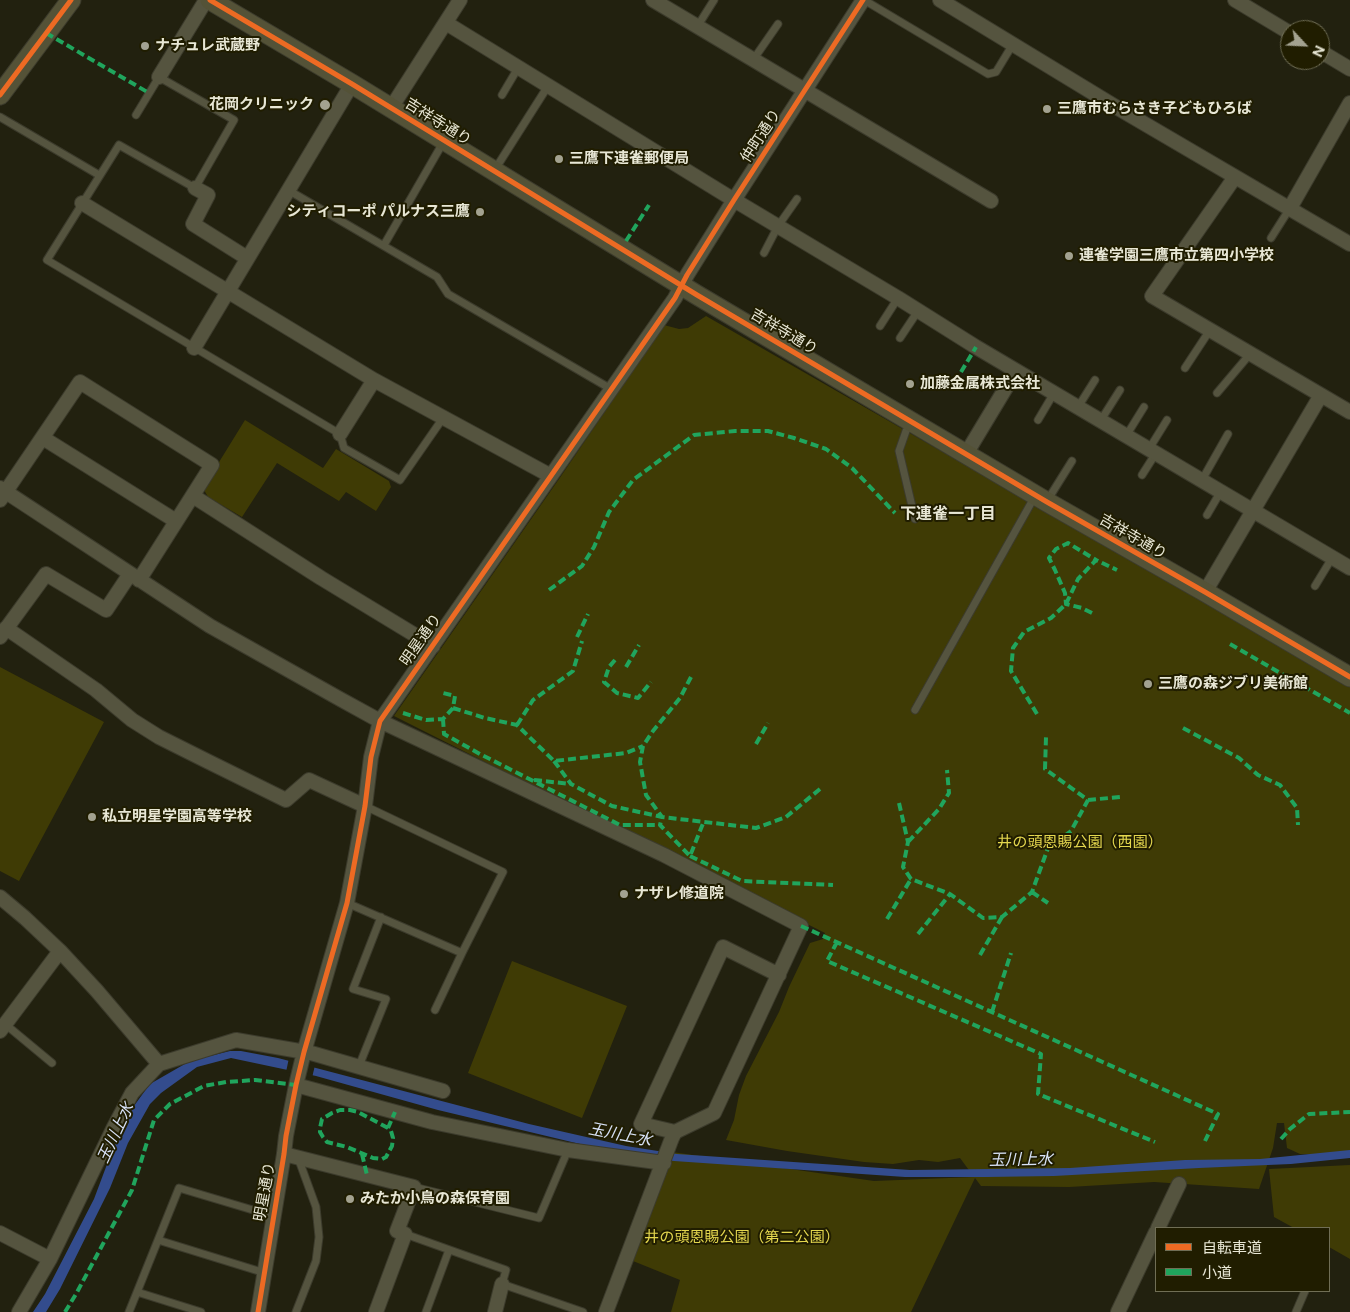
<!DOCTYPE html>
<meta charset="utf-8">
<style>
body{margin:0}
#map{position:relative;width:1350px;height:1312px;overflow:hidden;background:#22210f;font-family:Figtree,"Noto Sans JP",sans-serif}
canvas{display:block}
.legend{position:absolute;left:1155px;top:1227px;width:175px;height:65px;box-sizing:border-box;background:#201d00;border:1px solid #706e55;margin:0;padding:6px 9px;list-style:none;font-size:15px;color:#e8e7d5}
.legend li{display:flex;align-items:center;gap:10px;height:25px}
.legend b{width:25px;border:1px solid #706e55}
.north{position:absolute;left:1280px;top:20px;width:50px;height:50px;box-sizing:border-box;background:#201d00;border:1px solid #706e55;border-radius:50%;rotate:115deg;font-size:14px;font-weight:700;line-height:20px;text-align:center;color:#e8e7d5}
.north::after{content:'';display:block;margin:auto;width:18px;height:22px;background:#a3a290;clip-path:polygon(50% 0,100% 100%,50% 72%,0 100%)}
</style>
<div id="map">
<canvas width="1350" height="1312"></canvas>
<ul class="legend">
<li><b style="height:6px;background:#ed6a23"></b>自転車道</li>
<li><b style="height:6px;background:#20a55d"></b>小道</li>
</ul>
<div class="north">N</div>
</div>
<script>
const context = document.querySelector('canvas').getContext('2d');
context.lineJoin = 'round';
function paint(path, color) { context.fillStyle = color; context.fill(path, 'evenodd'); }
const poly = rows => new Path2D(rows.map(r => 'M' + r).join(''));
function stroke(path, color, width, dash) { context.strokeStyle = color; context.lineWidth = width; context.lineCap = dash ? 'butt' : 'round'; context.setLineDash(dash || []); context.stroke(path); }
function drawText(font, color, halo, rows, align = 'center') {
  context.font = font + ' Figtree,"Noto Sans JP",sans-serif'; context.lineWidth = 4; context.setLineDash([]); context.textBaseline = 'middle'; context.strokeStyle = halo; context.fillStyle = color; for (const [text, x, y, turn = 0] of rows) {
    context.save(); context.translate(x, y); context.rotate((+turn || 0) * Math.PI / 180); context.textAlign = isNaN(turn) ? turn : align; if (halo) context.strokeText(text, 0, 0); context.fillText(text, 0, 0); context.restore();
  }
}
paint(poly([
 [706,316,1350,686,1350,1152,1326,1154,1300,1154,1287,1148,1284,1123,1277,1123,1273,1148,1259,1189,1154,1182,1069,1187,981,1186,975,1178,911,1312,671,1312,680,1280,633,1261,672,1152,874,1181,974,1177,960,1158,938,1162,919,1160,893,1164,864,1162,787,1151,726,1140,734,1120,739,1095,746,1076,779,1012,789,987,810,943,823,939,825,933,394,716,559,479,664,325,679,329,688,328],
 [245,420,323,468,336,449,389,481,391,487,376,511,346,492,339,501,277,463,242,517,208,497,203,488],
 [0,667,104,722,19,881,0,871],
 [512,961,627,1006,582,1118,468,1073],
 [1350,1165,1350,1259,1329,1247,1329,1228,1294,1228,1274,1217,1269,1169]
]), '#3f3b05');
paint(poly([
 [230,1051,241,1051,278,1058,529,1124,626,1146,677,1154,910,1170,1070,1168,1185,1160,1260,1159,1350,1150,1350,1158,1291,1164,1199,1168,1054,1176,986,1177,905,1177,674,1161,619,1153,580,1144,438,1110,316,1076,231,1058,197,1067,161,1093,150,1104,128,1143,110,1188,60,1289,46,1312,33,1312,45,1294,94,1199,112,1151,128,1114,150,1084,190,1061]
]), '#334c8d');
paint(poly([
 [289,1058,315,1065,312,1078,286,1072]
]), '#22210f');
const service = poly([
 [864,0,988,74,996,72,1013,44],
 [697,27,714,0],
 [753,60,778,24],
 [502,95,518,68],
 [136,115,159,77,234,120,195,188,119,145,47,260,340,434,344,448,400,480,443,418],
 [0,117,99,175],
 [494,171,548,86],
 [288,190,437,277,448,294,611,389],
 [1271,238,1290,208],
 [384,245,444,141],
 [764,253,778,226,797,199],
 [880,326,898,298],
 [900,338,918,311],
 [1185,368,1210,330],
 [1217,393,1250,354],
 [1078,407,1095,380],
 [1038,420,1054,393],
 [1101,420,1120,390],
 [911,423,906,431,899,451,915,519],
 [1126,436,1144,407],
 [1149,449,1167,420],
 [1142,475,1156,453],
 [1202,480,1228,434],
 [1047,501,1072,461],
 [1207,515,1221,491],
 [1315,586,1332,558],
 [915,710,1035,496],
 [347,903,462,953,503,872,365,806],
 [435,1010,462,953],
 [5,1024,52,1063],
 [359,1066,386,999,353,989,381,917],
 [414,1187,539,1218,568,1150],
 [405,1234,506,1270,502,1284,583,1312],
 [158,1240,265,1273],
 [137,1292,201,1312],
 [129,1312,179,1188,273,1216],
 [296,1312,316,1261,319,1237,316,1207,300,1163,296,1158],
 [426,1312,449,1250],
 [1296,1312,1305,1291]
]);
const minor = poly([
 [653,0,991,201],
 [940,0,1116,107,1350,244],
 [1235,0,1290,33],
 [446,23,734,200,898,298,976,347,1350,568],
 [1320,51,1350,69],
 [159,77,206,0],
 [391,108,460,0],
 [1235,177,1152,296,1350,412],
 [195,188,208,195,193,224,247,258],
 [82,203,374,380,551,476],
 [1290,208,1350,103],
 [194,348,352,84],
 [340,434,374,380],
 [43,438,176,521],
 [966,454,1016,371],
 [0,488,210,626,340,699,380,721,664,855,801,926,714,1113,675,1132,672,1138,606,1312],
 [193,496,321,578,433,646],
 [0,500,80,382,212,465,139,580],
 [1205,592,1321,395],
 [6,628,96,690,132,720,159,737,207,761,286,800,309,780,365,806],
 [0,637,46,574,106,610,130,574],
 [0,897,25,918,60,951,97,991,159,1064],
 [0,1031,60,951],
 [296,1085,432,1122,568,1150,664,1163],
 [675,1132,641,1124,723,947,779,975],
 [284,1154,414,1187,397,1231,405,1234,376,1312],
 [1158,1228,1179,1184],
 [0,1233,50,1259],
 [19,1312,50,1259,114,1127,132,1093,159,1064,236,1040,311,1053,443,1091],
 [258,1312,284,1154,286,1136,296,1085,304,1052,347,903,365,806,371,757,380,721,675,298,687,275,734,200,863,0],
 [495,1312,502,1284],
 [1118,1312,1156,1232]
]);
const secondary = poly([
 [210,0,352,84,697,295,1047,502,1205,592,1350,677],
 [0,95,71,0]
]);
stroke(service, '#3c3b2c', 9);
stroke(minor, '#3c3b2c', 16);
stroke(secondary, '#3c3b2c', 21);
stroke(service, '#55543f', 7);
stroke(minor, '#55543f', 14);
stroke(secondary, '#545237', 19);
stroke(poly([
 [46,33,149,93],
 [626,241,649,205],
 [961,372,976,347],
 [549,590,582,566,594,547,609,512,633,480,694,435,735,431,768,431,794,438,826,449,852,468,895,513],
 [1092,613,1082,608,1066,604,1065,593,1055,570,1049,558,1056,549,1068,543,1096,560],
 [577,637,588,614],
 [1230,644,1350,713],
 [615,660,609,667,604,682,617,693,638,698,651,682],
 [626,667,639,645],
 [691,677,680,698,653,731,643,746,640,762,646,795,662,817,756,828,786,817,820,789],
 [453,708,485,718,517,725,554,761,626,753,643,746],
 [403,713,426,720,443,719,453,708,455,696,443,693],
 [1037,714,1011,671,1013,648,1024,632,1051,618,1066,604,1078,579,1096,560,1117,570],
 [443,719,444,734,480,754,620,825,660,825],
 [517,725,533,700,573,671,582,641],
 [1183,728,1239,758,1258,775,1280,785,1297,808,1298,825],
 [756,744,768,723],
 [554,761,571,784,612,806,662,817,660,825,690,856,704,821],
 [534,780,571,784],
 [1088,800,1120,797],
 [899,803,908,842,903,867,911,879,950,894,983,918,1002,917,1032,892,1048,848,1071,831,1088,800,1045,769,1046,737],
 [908,842,939,809,949,793,947,770],
 [690,856,742,881,833,885],
 [1032,892,1048,903],
 [887,919,911,879],
 [801,926,1218,1114,1205,1141],
 [918,934,950,894],
 [837,942,827,961,1041,1054,1038,1094,1155,1142],
 [980,955,1002,917],
 [992,1012,1011,953],
 [388,1128,358,1112,350,1110,340,1110,332,1113,322,1119,320,1128,320,1132,323,1137,327,1142,347,1147,373,1158,382,1159,386,1157,392,1146,393,1138,391,1131,388,1128,395,1112],
 [1281,1139,1290,1129,1309,1114,1350,1112],
 [362,1154,367,1175],
 [65,1312,76,1294,132,1190,154,1120,170,1104,204,1086,226,1082,255,1080,296,1085]
]), '#20a55d', 4, [8, 4]);
stroke(poly([
 [210,0,352,84,697,295,1047,502,1205,592,1350,677],
 [0,95,71,0],
 [258,1312,284,1154,286,1136,296,1085,304,1052,347,903,365,806,371,757,380,721,675,298,687,275,734,200,863,0]
]), '#ed6a23', 5);
for (const [x, y, r, color] of [
 [145,46,5,"#a3a290"],
 [325,105,6,"#a3a290"],
 [1047,109,5,"#a3a290"],
 [559,159,5,"#a3a290"],
 [480,212,5,"#a3a290"],
 [1069,256,5,"#a3a290"],
 [910,384,5,"#a3a290"],
 [1148,684,5,"#a3a290"],
 [92,817,5,"#a3a290"],
 [624,894,5,"#a3a290"],
 [350,1199,5,"#a3a290"]
]) { const dot = new Path2D(); dot.arc(x, y, r, 0, 2 * Math.PI); context.fillStyle = color; context.fill(dot); stroke(dot, '#201d00', 2); }
drawText('bold 15px', '#e8e7d5', '#201d00', [
 ["ナチュレ武蔵野",155,46],
 ["花岡クリニック",314,105,"right"],
 ["三鷹市むらさき子どもひろば",1057,109],
 ["三鷹下連雀郵便局",569,159],
 ["シティコーポ パルナス三鷹",470,212,"right"],
 ["連雀学園三鷹市立第四小学校",1079,256],
 ["加藤金属株式会社",920,384],
 ["三鷹の森ジブリ美術館",1158,684],
 ["私立明星学園高等学校",102,817],
 ["ナザレ修道院",634,894],
 ["みたか小鳥の森保育園",360,1199]
], 'left');
drawText('15px', '#e8e7d5', '#201d00', [
 ["吉祥寺通り",438,122,32],
 ["仲町通り",761,136,-57],
 ["吉祥寺通り",784,332,31],
 ["吉祥寺通り",1133,537,30],
 ["明星通り",421,640,-55],
 ["明星通り",265,1192,-80]
]);
drawText('15px', '#e4d74e', '#201d00', [
 ["井の頭恩賜公園（西園）",1080,843],
 ["井の頭恩賜公園（第二公園）",742,1238]
]);
drawText('bold 16px', '#e8e7d5', '#201d00', [
 ["下連雀一丁目",948,514]
]);
drawText('italic 16px', '#d8e2f7', '#201d00', [
 ["玉川上水",116,1133,-65],
 ["玉川上水",620,1135,11],
 ["玉川上水",1021,1160,-1]
]);
</script>
